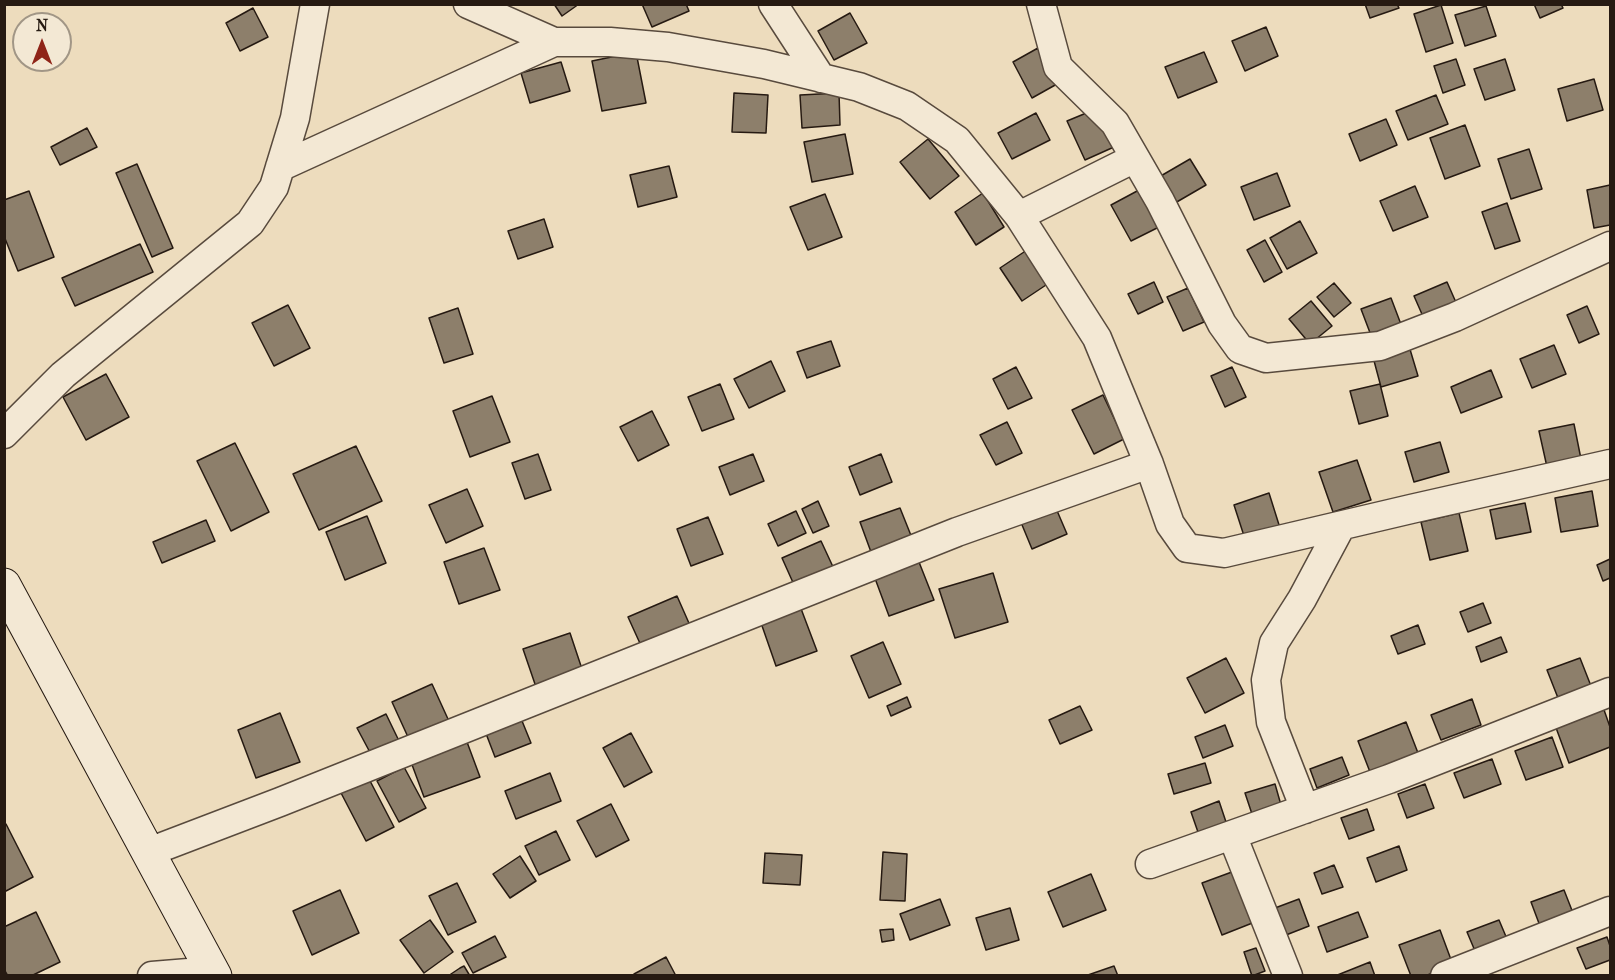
<!DOCTYPE html>
<style>
body{margin:0}
#map{position:relative;width:1615px;height:980px;overflow:hidden;background:#eddcbd;font-family:"IM FELL French Canon",serif}
canvas{display:block}
.frame{position:absolute;inset:0;border:6px solid #261a12;pointer-events:none}
.north{position:absolute;left:12px;top:12px;width:60px;height:60px;box-sizing:border-box;background:#f3e8d4;border:2px solid #a19686;border-radius:50%;rotate:0deg;font-size:16px;font-weight:700;line-height:24px;text-align:center;color:#261a12}
.north::after{content:'';display:block;margin:auto;width:21px;height:27px;background:#8f2418;clip-path:polygon(50% 0,100% 100%,50% 72%,0 100%)}
</style>
<div id="map">
<canvas width="1615" height="980"></canvas>
<div class="frame"></div>
<div class="north">N</div>
</div>
<script>
const context = document.querySelector('canvas').getContext('2d');
context.lineJoin = 'round';
function paint(path, color) { context.fillStyle = color; context.fill(path, 'evenodd'); }
const poly = rows => new Path2D(rows.map(r => 'M' + r).join(''));
function stroke(path, color, width, dash) { context.strokeStyle = color; context.lineWidth = width; context.lineCap = dash ? 'butt' : 'round'; context.setLineDash(dash || []); context.stroke(path); }
const building = poly([
 [554,4,579,4,562,16,554,4],
 [642,4,686,4,689,11,652,27,642,4],
 [1365,4,1397,4,1399,8,1370,18,1365,4],
 [1534,4,1561,4,1563,8,1540,18,1534,4],
 [1441,5,1453,43,1426,52,1414,14,1441,5],
 [1486,6,1496,36,1465,46,1455,15,1486,6],
 [253,8,268,37,240,51,226,23,253,8],
 [850,13,867,43,834,60,818,31,850,13],
 [1266,27,1278,56,1245,71,1232,41,1266,27],
 [1038,48,1057,84,1032,98,1013,62,1038,48],
 [636,52,646,103,602,111,592,61,636,52],
 [1204,52,1217,82,1178,98,1165,67,1204,52],
 [1456,59,1465,85,1443,93,1434,66,1456,59],
 [1505,59,1515,90,1485,100,1474,69,1505,59],
 [561,62,570,91,530,103,521,73,561,62],
 [1594,79,1603,110,1567,121,1558,89,1594,79],
 [734,93,768,95,766,133,732,132,734,93],
 [839,93,840,125,802,128,800,95,839,93],
 [1436,95,1448,124,1408,140,1396,111,1436,95],
 [1096,109,1114,147,1085,160,1067,121,1096,109],
 [1036,113,1050,140,1012,159,998,133,1036,113],
 [1386,119,1397,145,1360,161,1349,134,1386,119],
 [1465,125,1480,166,1445,179,1430,138,1465,125],
 [87,128,97,147,60,165,51,147,87,128],
 [845,134,853,174,812,182,804,142,845,134],
 [928,139,959,176,930,199,900,162,928,139],
 [1529,149,1542,189,1511,199,1498,159,1529,149],
 [1190,159,1206,185,1175,203,1159,177,1190,159],
 [137,164,173,248,152,257,116,173,137,164],
 [669,166,677,197,638,207,630,175,669,166],
 [1277,173,1290,206,1254,220,1241,187,1277,173],
 [1610,185,1610,225,1594,228,1587,190,1610,185],
 [1415,186,1428,217,1393,231,1380,201,1415,186],
 [1139,190,1159,227,1131,241,1111,205,1139,190],
 [29,191,54,257,18,271,4,236,4,200,29,191],
 [983,193,1004,227,976,245,955,212,983,193],
 [825,194,842,237,808,250,790,207,825,194],
 [1507,203,1520,241,1495,249,1482,212,1507,203],
 [544,219,553,247,518,259,508,231,544,219],
 [1300,221,1317,253,1287,269,1270,238,1300,221],
 [1265,240,1282,272,1264,282,1247,250,1265,240],
 [140,244,153,272,75,306,62,278,140,244],
 [1027,250,1049,283,1022,301,1000,268,1027,250],
 [1154,282,1163,302,1138,314,1128,294,1154,282],
 [1447,282,1458,307,1425,321,1414,296,1447,282],
 [1334,283,1351,303,1334,317,1317,297,1334,283],
 [1188,288,1204,322,1183,331,1167,297,1188,288],
 [1391,298,1402,327,1372,338,1361,309,1391,298],
 [1311,301,1332,326,1310,344,1289,319,1311,301],
 [288,305,310,348,274,366,252,323,288,305],
 [1587,306,1599,334,1579,343,1567,315,1587,306],
 [458,308,473,354,444,363,429,318,458,308],
 [831,341,840,366,807,378,797,352,831,341],
 [1554,345,1566,374,1532,388,1520,359,1554,345],
 [1409,346,1418,376,1381,387,1373,357,1409,346],
 [771,361,785,391,749,408,734,379,771,361],
 [1016,367,1032,398,1008,409,993,379,1016,367],
 [1232,367,1246,397,1225,407,1211,376,1232,367],
 [1491,370,1502,397,1461,413,1451,387,1491,370],
 [106,374,129,417,86,440,63,397,106,374],
 [720,384,734,419,702,431,688,397,720,384],
 [1380,384,1388,416,1359,424,1350,391,1380,384],
 [1103,395,1124,439,1094,454,1072,410,1103,395],
 [492,396,510,442,470,457,453,411,492,396],
 [652,411,669,445,638,461,620,427,652,411],
 [1007,422,1022,453,996,465,980,435,1007,422],
 [1574,424,1581,459,1547,467,1539,431,1574,424],
 [1440,442,1449,472,1414,482,1405,452,1440,442],
 [235,443,269,512,231,531,197,461,235,443],
 [356,446,382,501,319,530,293,474,356,446],
 [538,454,551,490,525,499,512,463,538,454],
 [753,454,764,481,730,495,719,467,753,454],
 [881,454,892,482,860,495,849,467,881,454],
 [1357,460,1371,500,1333,512,1319,472,1357,460],
 [467,489,483,526,446,543,429,505,467,489],
 [1592,491,1598,526,1561,532,1555,498,1592,491],
 [1269,493,1280,528,1245,539,1234,505,1269,493],
 [818,501,829,526,813,533,802,509,818,501],
 [1525,503,1531,532,1496,539,1490,510,1525,503],
 [1055,506,1067,534,1032,549,1020,520,1055,506],
 [900,508,912,538,871,552,860,522,900,508],
 [796,511,806,533,778,546,768,524,796,511],
 [1459,513,1468,551,1430,560,1421,522,1459,513],
 [367,516,386,563,345,580,326,532,367,516],
 [708,517,723,554,691,566,677,529,708,517],
 [206,520,215,541,162,563,153,542,206,520],
 [821,541,834,569,795,587,782,558,821,541],
 [484,548,500,590,459,604,444,562,484,548],
 [917,557,934,600,889,616,873,573,917,557],
 [1610,559,1610,578,1603,581,1597,565,1610,559],
 [993,573,1008,622,955,638,939,589,993,573],
 [677,596,692,630,643,650,628,617,677,596],
 [1483,603,1491,623,1468,632,1460,612,1483,603],
 [800,606,817,651,776,666,760,620,800,606],
 [1418,625,1425,644,1398,654,1391,636,1418,625],
 [570,633,583,672,536,687,523,649,570,633],
 [1501,637,1507,652,1481,662,1476,647,1501,637],
 [883,642,901,684,869,698,851,656,883,642],
 [1226,658,1244,693,1205,713,1187,678,1226,658],
 [1580,658,1591,686,1558,698,1547,670,1580,658],
 [432,684,453,730,413,748,392,702,432,684],
 [907,697,911,707,891,716,887,706,907,697],
 [1472,699,1481,725,1441,740,1431,715,1472,699],
 [1080,706,1092,730,1060,744,1049,720,1080,706],
 [1603,707,1610,727,1610,747,1569,763,1555,725,1603,707],
 [280,713,300,762,256,778,238,730,280,713],
 [386,714,400,743,373,758,357,728,386,714],
 [520,716,531,743,495,757,485,731,520,716],
 [1406,722,1418,753,1370,772,1358,741,1406,722],
 [1225,725,1233,746,1203,758,1195,737,1225,725],
 [631,733,652,772,624,787,603,748,631,733],
 [1552,737,1563,767,1526,780,1515,751,1552,737],
 [467,742,480,777,424,797,411,762,467,742],
 [1342,757,1349,775,1317,788,1310,769,1342,757],
 [1492,759,1501,784,1464,798,1454,773,1492,759],
 [1205,763,1211,783,1174,794,1168,774,1205,763],
 [404,767,426,808,399,822,377,781,404,767],
 [550,773,561,801,516,819,505,791,550,773],
 [368,777,394,827,366,841,340,791,368,777],
 [1275,784,1281,805,1252,814,1245,793,1275,784],
 [1425,784,1434,808,1407,818,1398,794,1425,784],
 [1219,801,1227,825,1199,835,1191,812,1219,801],
 [611,804,629,840,596,857,577,821,611,804],
 [1367,809,1374,830,1349,839,1341,818,1367,809],
 [6,824,33,877,4,892,4,825,6,824],
 [556,831,570,860,539,875,525,846,556,831],
 [1399,846,1407,870,1376,882,1367,858,1399,846],
 [883,852,907,854,905,901,880,900,883,852],
 [765,853,802,855,800,885,763,883,765,853],
 [520,856,536,881,510,898,493,874,520,856],
 [1334,865,1343,887,1322,894,1314,873,1334,865],
 [1240,869,1260,920,1222,935,1202,883,1240,869],
 [1091,874,1106,910,1063,927,1048,892,1091,874],
 [457,883,476,922,448,935,429,896,457,883],
 [340,890,359,933,312,955,293,911,340,890],
 [1564,890,1573,913,1540,926,1531,902,1564,890],
 [940,899,950,925,910,940,900,914,940,899],
 [1299,899,1309,926,1286,935,1275,908,1299,899],
 [1010,908,1019,940,986,950,976,918,1010,908],
 [36,912,60,962,31,976,8,976,4,969,4,927,36,912],
 [1358,912,1368,937,1327,952,1318,927,1358,912],
 [430,920,453,952,424,973,400,940,430,920],
 [1499,920,1507,939,1475,951,1467,932,1499,920],
 [893,929,894,940,882,942,880,930,893,929],
 [1440,930,1453,965,1425,976,1411,976,1399,945,1440,930],
 [495,936,506,957,473,973,462,953,495,936],
 [1607,937,1610,946,1610,960,1586,969,1577,948,1607,937],
 [1256,948,1265,971,1252,976,1244,952,1256,948],
 [666,957,676,976,635,976,634,974,666,957],
 [1370,962,1375,976,1335,976,1370,962],
 [464,966,470,976,448,976,460,968,464,966],
 [1114,966,1118,976,1088,976,1088,975,1114,966]
]);
paint(building, '#8d7f6b');
stroke(building, '#261a12', 1.5);
const minor = poly([
 [468,4,554,42,610,42,668,47,764,64,859,87,907,106,957,140,1019,216,1097,338,1149,464,1170,524,1187,548,1224,553,1411,509,1610,464],
 [773,4,821,78],
 [1041,4,1058,67,1115,123,1160,201,1222,324,1240,349,1266,358,1380,346,1455,317,1610,246],
 [280,167,554,42],
 [1019,216,1135,158],
 [4,434,63,375,250,223,274,187,295,118,315,4],
 [1305,809,1271,722,1266,680,1274,643,1302,599,1341,526],
 [1232,835,1288,976],
 [149,852,280,802,957,532,1149,464],
 [1150,864,1389,779,1610,692],
 [152,976,213,971],
 [1445,976,1610,911]
]);
const secondary = poly([
 [4,585,215,976]
]);
stroke(minor, '#584a3d', 31);
stroke(secondary, '#261a12', 35);
stroke(minor, '#f3e8d4', 28);
stroke(secondary, '#f3e8d4', 33);
</script>
